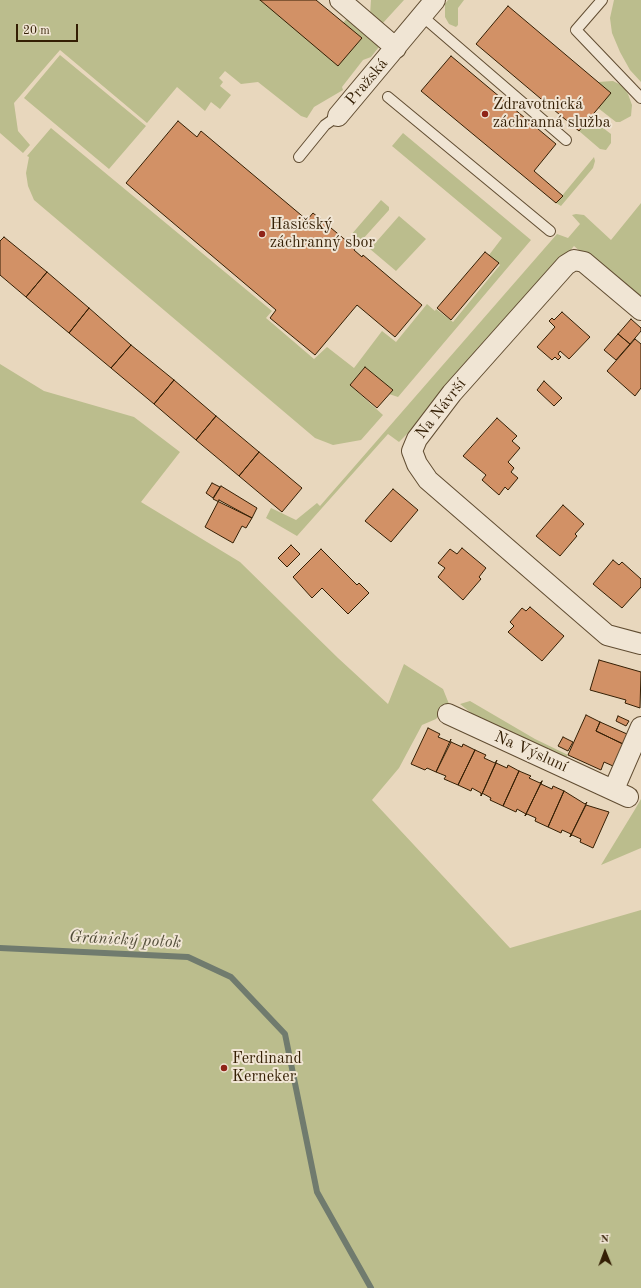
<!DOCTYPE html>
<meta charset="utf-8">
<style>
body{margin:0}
#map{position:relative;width:641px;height:1288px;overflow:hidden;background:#e8d7bd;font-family:"Old Standard TT",serif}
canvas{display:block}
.north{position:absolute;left:585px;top:1232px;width:40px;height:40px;-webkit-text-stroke:3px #f0e5d4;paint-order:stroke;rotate:359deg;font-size:11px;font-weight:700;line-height:16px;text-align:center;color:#341f04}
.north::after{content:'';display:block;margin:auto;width:14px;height:18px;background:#341f04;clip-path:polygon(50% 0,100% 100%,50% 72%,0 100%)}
.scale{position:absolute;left:16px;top:24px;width:62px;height:18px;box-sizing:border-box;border:2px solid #341f04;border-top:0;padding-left:5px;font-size:12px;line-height:14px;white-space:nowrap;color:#341f04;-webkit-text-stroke:3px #f0e5d4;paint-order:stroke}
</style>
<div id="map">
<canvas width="641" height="1288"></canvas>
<div class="north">N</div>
<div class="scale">20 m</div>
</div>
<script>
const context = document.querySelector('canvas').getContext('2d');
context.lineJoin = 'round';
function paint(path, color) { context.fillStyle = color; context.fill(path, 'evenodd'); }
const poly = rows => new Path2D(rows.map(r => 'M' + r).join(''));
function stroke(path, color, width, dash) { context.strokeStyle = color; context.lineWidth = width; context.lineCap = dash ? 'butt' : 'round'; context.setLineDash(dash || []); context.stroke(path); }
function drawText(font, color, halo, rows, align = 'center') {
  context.font = font + ' "Old Standard TT",serif'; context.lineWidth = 4; context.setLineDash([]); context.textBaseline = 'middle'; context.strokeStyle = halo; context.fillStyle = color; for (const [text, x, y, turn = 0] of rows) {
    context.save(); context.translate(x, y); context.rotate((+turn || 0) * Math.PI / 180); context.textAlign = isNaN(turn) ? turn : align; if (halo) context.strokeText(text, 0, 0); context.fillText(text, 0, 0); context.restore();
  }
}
paint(poly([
 [0,0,260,0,343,23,350,15,382,43,371,57,363,60,342,87,343,90,314,107,307,118,301,116,258,82,241,84,225,71,219,78,223,82,220,86,231,95,220,109,211,102,205,111,177,87,147,123,60,50,14,103,18,131,30,145,23,153,0,133],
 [371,0,404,0,382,24,370,15],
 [448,0,464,0,458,8,458,25,456,27,449,24,445,17,445,4],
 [614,0,641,0,641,82,630,70,620,52,612,33,610,18],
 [60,55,146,126,109,169,24,98],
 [613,81,623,86,628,94,632,105,631,116,620,122,616,122,598,108,598,82],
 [590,118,611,134,611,143,606,150,600,149,579,131],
 [51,128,272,311,266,318,314,359,327,347,354,368,382,331,396,342,427,304,435,311,436,309,453,322,500,265,489,255,502,238,392,146,403,133,531,240,398,397,389,394,392,390,365,367,350,385,383,415,361,440,333,445,315,438,34,200,28,186,26,173,29,157,27,156],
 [594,157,595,161,593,168,561,206,556,203],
 [381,200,389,207,389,210,362,240,358,240,351,235],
 [641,203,641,304,574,246,440,401,399,442,388,434,297,536,266,518,271,508,296,520,317,503,320,506,557,234,568,238,580,224,572,215,576,214,584,215,611,240],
 [399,216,426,239,396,271,370,249],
 [0,364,44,391,134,417,180,452,141,502,240,562,338,658,388,704,404,664,443,689,449,704,436,719,422,725,399,768,372,800,510,948,641,910,641,1288,0,1288],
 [470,701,535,739,568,755,563,761,542,746,532,743,517,734,481,721,460,704],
 [641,799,641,848,601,865,634,811]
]), '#bbbd8d');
stroke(poly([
 [0,948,188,957,231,977,285,1034,317,1192,371,1288]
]), '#707b6e', 6);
const building = poly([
 [260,0,316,0,362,38,338,66,260,0],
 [508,6,611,93,579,131,476,44,508,6],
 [451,56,556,144,534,171,563,196,556,203,421,91,451,56],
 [178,121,197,137,201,131,307,220,313,213,355,248,354,250,362,257,363,255,422,305,395,337,357,305,315,355,270,318,276,310,126,183,178,121],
 [4,237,47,272,26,297,0,275,0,241,4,237],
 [485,252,499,263,451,320,437,308,485,252],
 [47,272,89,308,69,333,26,297,47,272],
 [89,308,131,345,111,368,69,333,89,308],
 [562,312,590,337,569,359,560,351,558,354,561,357,558,360,555,357,552,360,537,347,555,327,549,321,552,318,554,320,562,312],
 [631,319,641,328,641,331,630,344,618,334,631,319],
 [618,334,630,344,616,360,604,350,618,334],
 [635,339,641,344,641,388,635,396,607,371,635,339],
 [131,345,174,380,154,404,111,368,131,345],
 [365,367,393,390,377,408,350,385,365,367],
 [174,380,216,416,196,440,154,404,174,380],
 [544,381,562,398,554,406,537,390,544,381],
 [216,416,259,452,239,476,196,440,216,416],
 [497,418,517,436,512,441,520,448,508,462,514,468,511,472,518,478,508,490,505,487,499,495,482,480,486,475,463,456,497,418],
 [259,452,302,488,282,512,239,476,259,452],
 [212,483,220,487,213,498,206,493,212,483],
 [221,486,257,508,252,518,213,499,221,486],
 [393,489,418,510,391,542,365,521,393,489],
 [219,500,252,518,246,528,242,526,233,543,205,527,219,500],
 [563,505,584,524,575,534,577,536,560,556,536,536,563,505],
 [291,545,300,554,287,567,278,558,291,545],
 [462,548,486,568,479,577,481,579,463,600,438,577,445,568,438,563,450,549,457,554,462,548],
 [321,549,357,585,359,583,369,593,348,614,322,588,312,598,293,577,321,549],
 [613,560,619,565,622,562,641,579,641,587,622,608,593,584,613,560],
 [530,607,564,636,542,661,508,632,514,626,510,622,522,608,526,611,530,607],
 [599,660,641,672,640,708,625,703,626,700,590,690,599,660],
 [586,715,600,722,596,731,623,744,613,766,604,762,601,770,568,755,586,715],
 [618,716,629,721,626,726,616,721,618,716],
 [600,722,627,734,623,744,596,731,600,722],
 [428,728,440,734,438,737,450,742,451,739,436,772,427,768,425,770,411,764,428,728],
 [563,737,573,742,568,751,558,746,563,737],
 [451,742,462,747,463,744,475,750,458,785,444,779,446,776,436,772,451,742],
 [475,750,486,755,484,758,495,763,497,760,481,796,481,793,472,788,471,791,458,785,475,750],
 [496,763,507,768,508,765,519,771,503,806,490,800,491,798,482,793,481,796,496,763],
 [519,771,531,776,529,778,540,783,542,781,525,816,526,814,517,809,516,812,503,806,519,771],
 [542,781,541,784,552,789,553,786,564,791,548,827,535,821,536,818,527,814,525,816,542,781],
 [564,791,585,804,587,802,570,837,571,834,562,830,561,833,548,827,564,791],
 [586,805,609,812,593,848,580,842,581,839,572,835,570,837,586,805]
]);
paint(building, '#d29166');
stroke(building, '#341f04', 1);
const service = poly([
 [602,0,576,30,641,98],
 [422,16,566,140],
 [388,97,550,231],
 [299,157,325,125,338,116]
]);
const minor = poly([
 [340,0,396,48],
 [338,116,435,0],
 [641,310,584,262,574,260,566,265,452,393,417,439,412,451,417,464,428,480,607,635,641,644],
 [448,714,628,797],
 [614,789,641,727]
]);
stroke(service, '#614d32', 12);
stroke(minor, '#614d32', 22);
stroke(service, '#f0e5d4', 10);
stroke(minor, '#f0e5d4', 20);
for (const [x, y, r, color] of [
 [485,114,4,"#8f2418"],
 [262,234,4,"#8f2418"],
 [224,1068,4,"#8f2418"]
]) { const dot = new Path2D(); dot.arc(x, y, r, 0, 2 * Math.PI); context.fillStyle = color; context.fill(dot); stroke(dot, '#f0e5d4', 1.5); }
drawText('16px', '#341f04', '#f0e5d4', [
 ["Pražská",367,82,-50],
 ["Na Návrší",441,409,-52],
 ["Na Výsluní",531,752,24]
]);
drawText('16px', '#341f04', '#f0e5d4', [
 ["Zdravotnická",493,105],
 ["záchranná služba",493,123],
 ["Hasičský",270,225],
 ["záchranný sbor",270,243],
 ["Ferdinand",232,1059],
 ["Kerneker",232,1077]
], 'left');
drawText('italic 17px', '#524d39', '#f0e5d4', [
 ["Gránický potok",125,940,3]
]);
</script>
